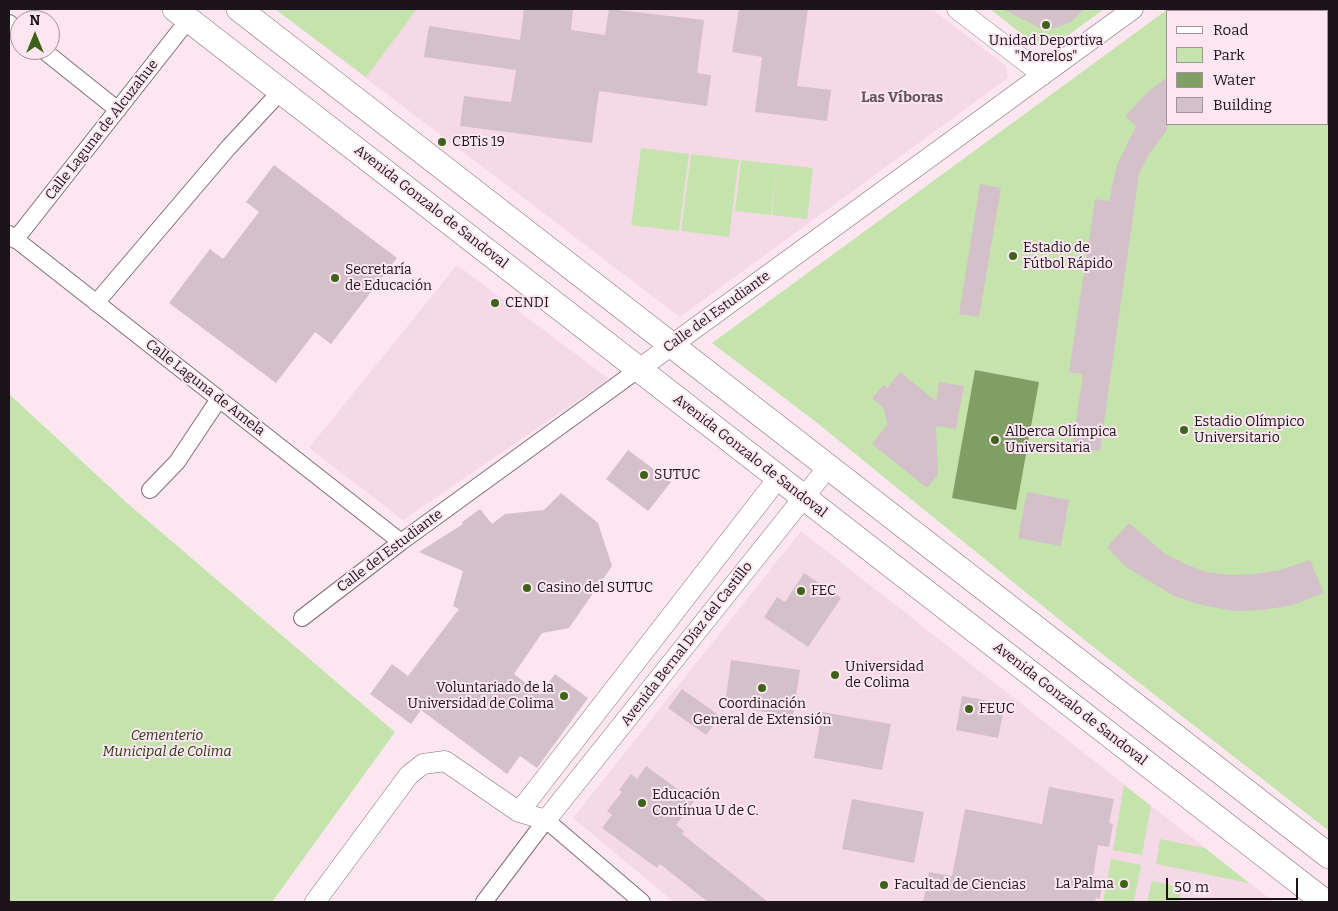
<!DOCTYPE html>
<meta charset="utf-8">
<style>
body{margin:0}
#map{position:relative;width:1338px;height:911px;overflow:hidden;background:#fce6f0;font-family:Bitter,serif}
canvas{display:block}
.frame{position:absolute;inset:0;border:10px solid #1b1418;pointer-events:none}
.legend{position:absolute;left:1166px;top:10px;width:162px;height:115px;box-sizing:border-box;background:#fce6f0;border:1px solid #a2929a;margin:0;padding:6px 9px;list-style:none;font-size:15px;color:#1b1418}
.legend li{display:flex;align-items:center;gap:10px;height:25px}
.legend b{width:25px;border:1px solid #a2929a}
.north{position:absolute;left:10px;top:10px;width:50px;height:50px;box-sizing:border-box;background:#fce6f0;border:1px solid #a2929a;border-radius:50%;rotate:0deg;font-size:14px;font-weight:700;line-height:20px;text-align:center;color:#1b1418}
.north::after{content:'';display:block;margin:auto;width:18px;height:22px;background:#3f621a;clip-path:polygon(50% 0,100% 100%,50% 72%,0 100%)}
.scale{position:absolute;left:1166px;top:878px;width:132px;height:22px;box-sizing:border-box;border:2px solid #1b1418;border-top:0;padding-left:6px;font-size:15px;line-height:18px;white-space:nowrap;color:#1b1418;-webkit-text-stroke:4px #fce6f0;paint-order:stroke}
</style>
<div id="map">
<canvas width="1338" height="911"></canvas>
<div class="frame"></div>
<ul class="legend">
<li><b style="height:6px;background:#fff"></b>Road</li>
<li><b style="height:14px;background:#c5e4ad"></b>Park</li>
<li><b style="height:14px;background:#7f9f64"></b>Water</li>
<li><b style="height:14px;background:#d4c0c9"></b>Building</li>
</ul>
<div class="north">N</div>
<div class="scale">50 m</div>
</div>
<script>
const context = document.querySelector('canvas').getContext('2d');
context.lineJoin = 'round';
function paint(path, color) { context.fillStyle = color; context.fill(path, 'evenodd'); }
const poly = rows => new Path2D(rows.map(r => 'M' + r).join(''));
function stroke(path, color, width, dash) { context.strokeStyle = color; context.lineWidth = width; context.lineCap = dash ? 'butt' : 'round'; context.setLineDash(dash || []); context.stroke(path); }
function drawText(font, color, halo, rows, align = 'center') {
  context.font = font + ' Bitter,serif'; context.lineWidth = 4; context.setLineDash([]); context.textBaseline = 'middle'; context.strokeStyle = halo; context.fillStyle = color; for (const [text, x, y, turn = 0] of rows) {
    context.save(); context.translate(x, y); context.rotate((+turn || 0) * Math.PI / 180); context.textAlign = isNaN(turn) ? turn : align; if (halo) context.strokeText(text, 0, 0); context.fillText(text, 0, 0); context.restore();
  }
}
paint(poly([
 [275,9,932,9,1006,66,1008,78,680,317],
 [457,265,609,379,403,520,309,448],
 [801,531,1274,902,674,902,573,818]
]), '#f6d9e7');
paint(poly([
 [275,9,417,9,366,77],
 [990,9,1104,9,1059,42,1031,41],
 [1168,9,1329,9,1329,831,1087,642,816,422,712,343],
 [1167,11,1327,11,1327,124,1167,124],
 [641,148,689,154,679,231,631,225],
 [691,154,739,160,729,237,681,231],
 [741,160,777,164,771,215,735,211],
 [777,164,813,168,807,219,772,215],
 [9,394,127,503,395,732,272,902,9,902],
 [1124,785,1151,806,1142,855,1113,850],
 [1160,839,1205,848,1249,883,1156,864],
 [1111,859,1141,865,1134,902,1103,902],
 [1152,881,1182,887,1179,902,1147,902]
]), '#c5e4ad');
paint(poly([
 [975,370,1039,382,1016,510,952,498]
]), '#7f9f64');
paint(poly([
 [524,9,573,9,571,30,605,35,609,9,704,20,697,73,711,75,707,106,599,91,592,143,460,126,464,96,511,102,516,70,424,57,429,26,520,40],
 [739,9,808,9,797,86,831,90,827,121,755,112,762,57,732,52],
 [1002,9,1084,9,1071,22,1055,28,1040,28],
 [1167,77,1167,130,1149,154,1139,174,1100,451,1072,447,1083,374,1069,372,1095,199,1109,201,1117,165,1136,126,1125,116,1148,92],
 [274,165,397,258,331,344,315,332,276,383,169,303,210,249,223,259,259,212,246,202],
 [980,184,1001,188,979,317,959,314],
 [900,372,936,401,939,382,964,386,956,429,936,426,938,475,927,488,872,444,887,425,884,408,872,398,884,385,887,388],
 [628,450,671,482,648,511,606,479],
 [1027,492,1069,500,1061,546,1018,538],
 [561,493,598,523,612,566,569,628,542,633,514,674,540,694,555,674,588,698,537,768,520,756,507,774,421,710,411,724,370,694,392,664,408,676,459,609,453,606,463,571,419,552,463,524,462,522,480,509,492,524,505,514,544,510],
 [1129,523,1165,554,1185,564,1206,572,1231,575,1255,574,1280,570,1310,560,1324,593,1293,605,1263,610,1234,611,1201,605,1174,596,1126,567,1107,547],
 [804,573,841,598,808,647,764,617,777,597,785,602],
 [731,660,800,670,793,716,725,706],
 [682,689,720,716,706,735,668,708],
 [962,696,1005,704,998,738,956,730],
 [822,712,891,724,882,770,814,758],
 [646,766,694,801,676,825,684,831,682,834,768,902,708,902,660,864,657,868,602,828,612,815,607,811,622,792,619,790,631,774,637,779],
 [1049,787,1114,799,1109,823,1113,824,1109,847,1098,845,1093,877,1103,879,1100,899,1096,898,1095,902,923,902,929,872,952,876,965,809,1042,824],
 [852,799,924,812,914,863,842,849]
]), '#d4c0c9');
const minor = poly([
 [9,23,20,32],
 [43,50,118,110],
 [9,234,401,542],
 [15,240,189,19],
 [96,303,228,148,281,91],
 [150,490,177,462,219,399],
 [302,618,401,542,639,369],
 [484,902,546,820,642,902]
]);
const tertiary = poly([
 [957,9,1043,75],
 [639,369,1133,9],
 [519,812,779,477],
 [315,902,409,775,423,764,445,761,519,812,546,820,828,467]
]);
const primary = poly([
 [175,9,1325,902],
 [239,9,1329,856]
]);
stroke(minor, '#806e76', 18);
stroke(tertiary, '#806e76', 21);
stroke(primary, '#806e76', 26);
stroke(minor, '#fff', 16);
stroke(tertiary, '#fff', 20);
stroke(primary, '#fff', 25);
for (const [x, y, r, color] of [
 [1046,25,5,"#3f621a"],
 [442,142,5,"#3f621a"],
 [1013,256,5,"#3f621a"],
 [335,278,5,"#3f621a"],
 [495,303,5,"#3f621a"],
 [1184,430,5,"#3f621a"],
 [995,440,5,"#3f621a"],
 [644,475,5,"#3f621a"],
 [527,588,5,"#3f621a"],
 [801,591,5,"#3f621a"],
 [835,675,5,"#3f621a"],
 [762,688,5,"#3f621a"],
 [564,696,5,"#3f621a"],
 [969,709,5,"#3f621a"],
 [642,803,5,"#3f621a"],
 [1124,884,5,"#3f621a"],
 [884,885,5,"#3f621a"]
]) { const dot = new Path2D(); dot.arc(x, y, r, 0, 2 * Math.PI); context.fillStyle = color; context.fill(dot); stroke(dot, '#fce6f0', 2); }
drawText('14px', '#1b1418', '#fce6f0', [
 ["Unidad Deportiva",1046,41,"center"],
 ["\"Morelos\"",1046,57,"center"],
 ["CBTis 19",452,142],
 ["Estadio de",1023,248],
 ["Fútbol Rápido",1023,264],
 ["Secretaría",345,270],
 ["de Educación",345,286],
 ["CENDI",505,303],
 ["Estadio Olímpico",1194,422],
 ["Universitario",1194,438],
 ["Alberca Olímpica",1005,432],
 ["Universitaria",1005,448],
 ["SUTUC",654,475],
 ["Casino del SUTUC",537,588],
 ["FEC",811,591],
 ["Universidad",845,667],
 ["de Colima",845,683],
 ["Voluntariado de la",554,688,"right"],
 ["Universidad de Colima",554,704,"right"],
 ["Coordinación",762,704,"center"],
 ["General de Extensión",762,720,"center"],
 ["FEUC",979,709],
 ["Educación",652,795],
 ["Contínua U de C.",652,811],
 ["La Palma",1114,884,"right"],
 ["Facultad de Ciencias",894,885]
], 'left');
drawText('14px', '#1b1418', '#fce6f0', [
 ["Calle Laguna de Alcuzahue",102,130,-52],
 ["Avenida Gonzalo de Sandoval",431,207,38],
 ["Calle del Estudiante",717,312,-36],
 ["Calle Laguna de Amela",205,388,38],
 ["Avenida Gonzalo de Sandoval",750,456,38],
 ["Calle del Estudiante",390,551,-37],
 ["Avenida Bernal Díaz del Castillo",687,644,-52],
 ["Avenida Gonzalo de Sandoval",1070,704,38]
]);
drawText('italic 14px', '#263c10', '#fce6f0', [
 ["Cementerio",167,736],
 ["Municipal de Colima",167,752]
]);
drawText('bold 15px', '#635159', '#fce6f0', [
 ["Las Víboras",902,98]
]);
</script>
